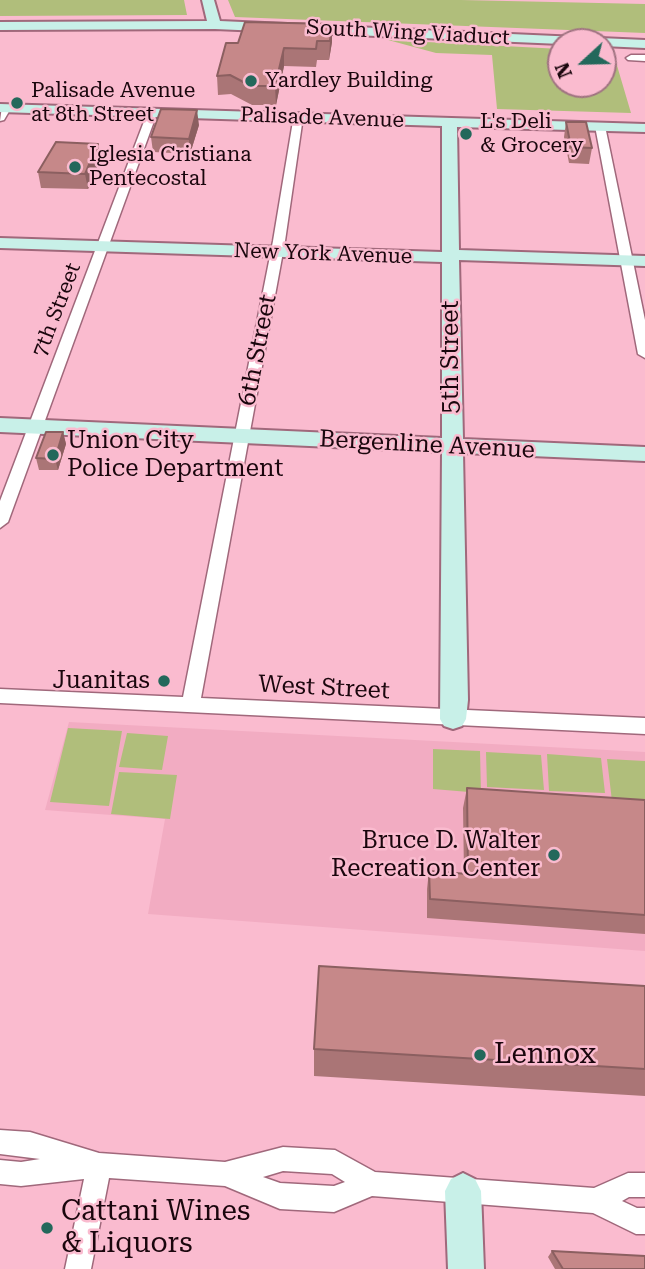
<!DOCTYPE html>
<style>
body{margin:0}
#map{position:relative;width:645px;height:1269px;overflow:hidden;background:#fabbcf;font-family:"Roboto Serif",serif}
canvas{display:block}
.north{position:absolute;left:547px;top:28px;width:70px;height:70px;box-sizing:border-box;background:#fabbcf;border:2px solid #a07381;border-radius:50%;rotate:248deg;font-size:19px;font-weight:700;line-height:28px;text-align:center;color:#1a060d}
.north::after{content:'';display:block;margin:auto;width:24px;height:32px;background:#23685b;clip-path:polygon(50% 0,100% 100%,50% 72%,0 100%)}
</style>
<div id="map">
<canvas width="645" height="1269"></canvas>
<div class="north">N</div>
</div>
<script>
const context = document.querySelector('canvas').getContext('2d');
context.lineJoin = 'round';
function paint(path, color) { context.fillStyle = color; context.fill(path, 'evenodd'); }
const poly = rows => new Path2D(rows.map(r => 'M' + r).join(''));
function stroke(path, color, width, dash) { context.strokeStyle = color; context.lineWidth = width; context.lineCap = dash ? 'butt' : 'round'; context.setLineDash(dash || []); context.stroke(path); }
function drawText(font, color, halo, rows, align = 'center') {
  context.font = font + ' "Roboto Serif",serif'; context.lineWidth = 5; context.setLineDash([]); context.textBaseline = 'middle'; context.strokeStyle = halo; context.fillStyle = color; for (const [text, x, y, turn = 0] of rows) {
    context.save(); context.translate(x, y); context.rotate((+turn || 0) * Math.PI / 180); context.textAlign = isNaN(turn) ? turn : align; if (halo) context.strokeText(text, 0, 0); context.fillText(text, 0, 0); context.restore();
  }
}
paint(poly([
 [69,722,645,752,645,951,148,914,165,819,45,810]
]), '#f2acc2');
paint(poly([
 [0,0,184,0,187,15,0,16],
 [228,0,461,0,645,4,645,33,235,17],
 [388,40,561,49,561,84,603,84,603,51,613,52,631,113,497,109,492,55,436,53],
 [68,728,122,731,109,806,50,802],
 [127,733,168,736,162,770,119,767],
 [433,749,480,751,481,793,433,789],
 [486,752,541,755,544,790,487,787],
 [547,754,601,758,605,793,549,791],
 [607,759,645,761,645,803,612,801],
 [119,772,177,775,170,819,111,814]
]), '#b0be7b');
const street = poly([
 [631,55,645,55,645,61,628,60,626,58,631,55],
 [2,106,11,108,4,120,0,121,2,106],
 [148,111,157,113,8,522,0,528,0,501,148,111],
 [294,115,303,117,285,241,201,698,645,718,645,734,0,703,0,689,183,697,273,241,294,115],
 [600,123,605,126,645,320,645,358,638,354,595,126,600,123],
 [0,1130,30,1132,99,1153,225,1162,283,1147,335,1150,375,1172,594,1188,628,1173,645,1173,645,1197,629,1197,622,1201,637,1208,645,1208,645,1234,636,1234,593,1213,372,1196,334,1212,280,1209,225,1186,109,1178,91,1269,65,1269,84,1179,21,1186,0,1184,0,1160,21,1162,40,1159,0,1154,0,1130],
 [283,1171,332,1174,345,1182,334,1186,280,1183,263,1177,283,1171]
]);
const secondary = poly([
 [202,0,214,0,220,21,645,40,645,48,603,46,603,42,561,42,561,44,215,29,0,30,0,22,207,21,202,0],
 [0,104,645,124,645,132,457,127,459,250,645,256,645,266,459,260,463,439,645,447,645,461,463,453,468,700,466,719,462,726,453,729,444,726,440,719,442,452,0,432,0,418,442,438,442,262,0,248,0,238,442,252,442,126,0,112,0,104],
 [463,1173,475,1179,481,1191,484,1269,448,1269,445,1191,451,1179,463,1173]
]);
stroke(street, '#a0687b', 3);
stroke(secondary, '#a0687b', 4);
paint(street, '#fff');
paint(secondary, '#c8f0e8');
paint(poly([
 [245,22,332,42,329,60,317,60,316,67,284,66,276,105,252,105,231,94,218,95,217,76,238,43],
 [566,122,592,148,589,164,569,163,564,137],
 [199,125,190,154,153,152,151,137],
 [100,160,88,189,41,188,38,172],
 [63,432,66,444,58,470,39,470,36,458],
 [467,788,645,800,645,934,427,918,427,889,429,871,464,874,463,808],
 [645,986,645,1096,314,1076,314,1049],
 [552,1251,645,1269,555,1269,548,1257]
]), '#aa7576');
paint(poly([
 [332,24,332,42,329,60,330,41],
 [284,48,284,66,276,105,275,86],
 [197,110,199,125,190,154,189,139],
 [98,144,100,160,88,189,85,174],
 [63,432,66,444,58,470,55,459]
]), '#8b5f60');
const building = poly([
 [245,22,332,24,330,41,317,41,316,49,284,48,275,86,251,86,230,75,217,76,226,43,238,43,245,22],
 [161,109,197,110,189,139,151,137,161,109],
 [566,122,586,122,592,148,571,147,566,122],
 [56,142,98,144,85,174,38,172,56,142],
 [46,432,63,432,55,459,36,458,46,432],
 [467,788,645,800,645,915,430,899,429,871,468,874,467,788],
 [319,966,645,986,645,1069,314,1049,319,966],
 [552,1251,645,1256,645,1269,563,1269,552,1251]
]);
paint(building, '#c68889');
stroke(building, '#8b5f60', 2);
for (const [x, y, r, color] of [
 [251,81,7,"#23685b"],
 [17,103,7,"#23685b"],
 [466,134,7,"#23685b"],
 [75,167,7,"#23685b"],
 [53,455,7,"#23685b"],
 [164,681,7,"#23685b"],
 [554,855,7,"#23685b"],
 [480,1055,7,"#23685b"],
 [47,1228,7,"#23685b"]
]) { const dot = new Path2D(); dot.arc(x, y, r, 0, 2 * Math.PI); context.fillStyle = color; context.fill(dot); stroke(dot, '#fabbcf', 2.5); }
drawText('21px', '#1a060d', '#fabbcf', [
 ["South Wing Viaduct",408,33,3],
 ["Palisade Avenue",322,118,2],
 ["New York Avenue",323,254,2],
 ["7th Street",57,310,-69]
]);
drawText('21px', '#1a060d', '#fabbcf', [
 ["Yardley Building",265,81],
 ["Palisade Avenue",31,91],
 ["at 8th Street",31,115],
 ["L's Deli",480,122],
 ["& Grocery",480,146],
 ["Iglesia Cristiana",89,155],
 ["Pentecostal",89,179]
], 'left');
drawText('24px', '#1a060d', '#fabbcf', [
 ["6th Street",258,350,-79],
 ["5th Street",451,357,-90],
 ["Bergenline Avenue",427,445,3],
 ["West Street",324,688,3]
]);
drawText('24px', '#1a060d', '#fabbcf', [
 ["Union City",67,441,"left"],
 ["Police Department",67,469,"left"],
 ["Juanitas",150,681],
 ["Bruce D. Walter",540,841],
 ["Recreation Center",540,869]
], 'right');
drawText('28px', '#1a060d', '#fabbcf', [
 ["Lennox",494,1055],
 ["Cattani Wines",61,1212],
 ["& Liquors",61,1244]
], 'left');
</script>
